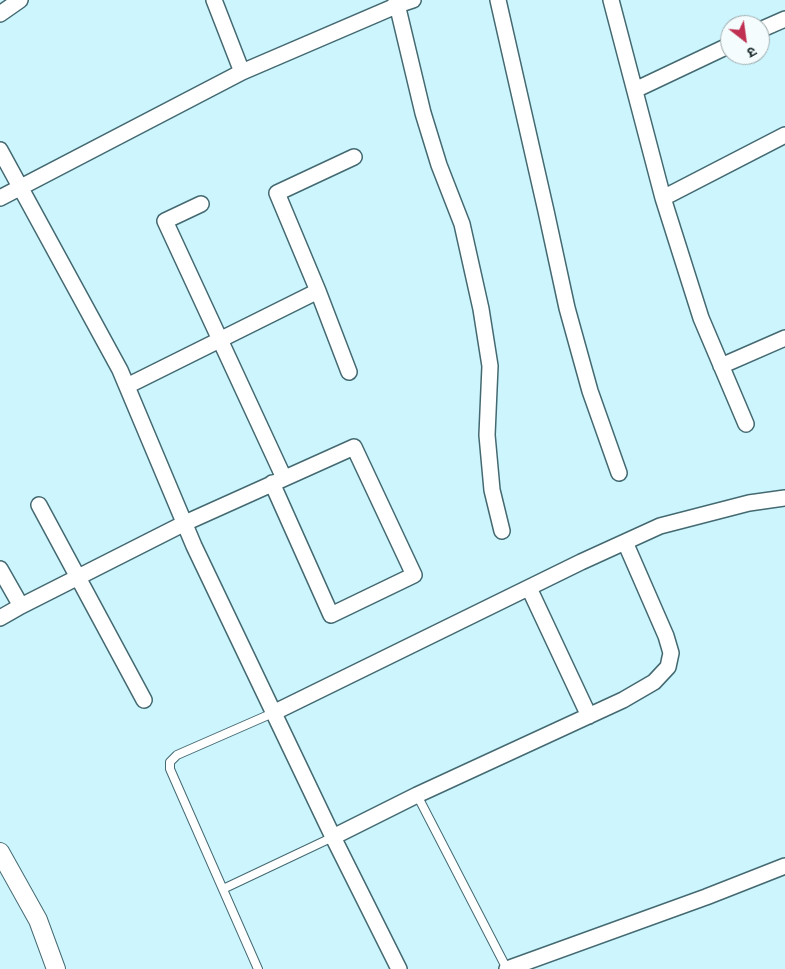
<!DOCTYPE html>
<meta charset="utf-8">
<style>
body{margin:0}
#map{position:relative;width:785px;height:969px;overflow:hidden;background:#ccf5fe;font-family:Manrope,"Noto Sans Devanagari",sans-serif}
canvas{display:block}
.north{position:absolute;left:720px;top:15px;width:50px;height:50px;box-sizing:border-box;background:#f4fcfd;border:1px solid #9ea9ab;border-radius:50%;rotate:150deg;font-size:14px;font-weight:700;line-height:20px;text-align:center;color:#1d2d30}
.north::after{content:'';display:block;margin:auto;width:18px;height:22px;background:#c03052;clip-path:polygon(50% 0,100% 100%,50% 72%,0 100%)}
</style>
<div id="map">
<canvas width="785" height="969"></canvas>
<div class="north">उ</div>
</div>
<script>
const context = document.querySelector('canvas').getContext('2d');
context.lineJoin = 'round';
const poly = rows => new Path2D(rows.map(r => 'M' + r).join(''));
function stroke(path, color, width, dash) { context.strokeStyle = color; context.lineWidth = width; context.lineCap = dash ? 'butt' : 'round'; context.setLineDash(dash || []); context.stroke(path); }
const service = poly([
 [417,795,507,969],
 [223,889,333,837],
 [258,969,170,769,170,762,177,755,273,713]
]);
const minor = poly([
 [396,0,423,113,439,165,462,224,481,309,490,366,487,435,492,490,502,531],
 [498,0,546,211,567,308,590,391,619,473],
 [611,0,663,198,701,318,746,424],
 [0,14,20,0],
 [760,30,785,19],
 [242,72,398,5,413,0],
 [635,90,730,45],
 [0,150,120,370,194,546,333,837],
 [0,198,242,72,214,0],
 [663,198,785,135],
 [201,204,165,221,284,478],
 [721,366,785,338],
 [349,372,318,291,277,193,354,157],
 [127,386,318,291],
 [39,505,144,700],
 [0,569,21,606,185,523,354,447,414,575,331,615,272,483],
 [529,588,589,716],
 [0,618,21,606],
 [273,713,581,562,660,526,749,503,785,498],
 [399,969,333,837,417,795,623,700,654,682,668,667,671,653,666,636,625,542],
 [507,969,706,897,785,866]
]);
const tertiary = poly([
 [0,852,38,920,56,969]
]);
stroke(service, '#446971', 10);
stroke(minor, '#446971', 18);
stroke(tertiary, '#446971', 20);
stroke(service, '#fff', 8);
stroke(minor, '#fff', 15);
stroke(tertiary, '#fff', 18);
</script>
